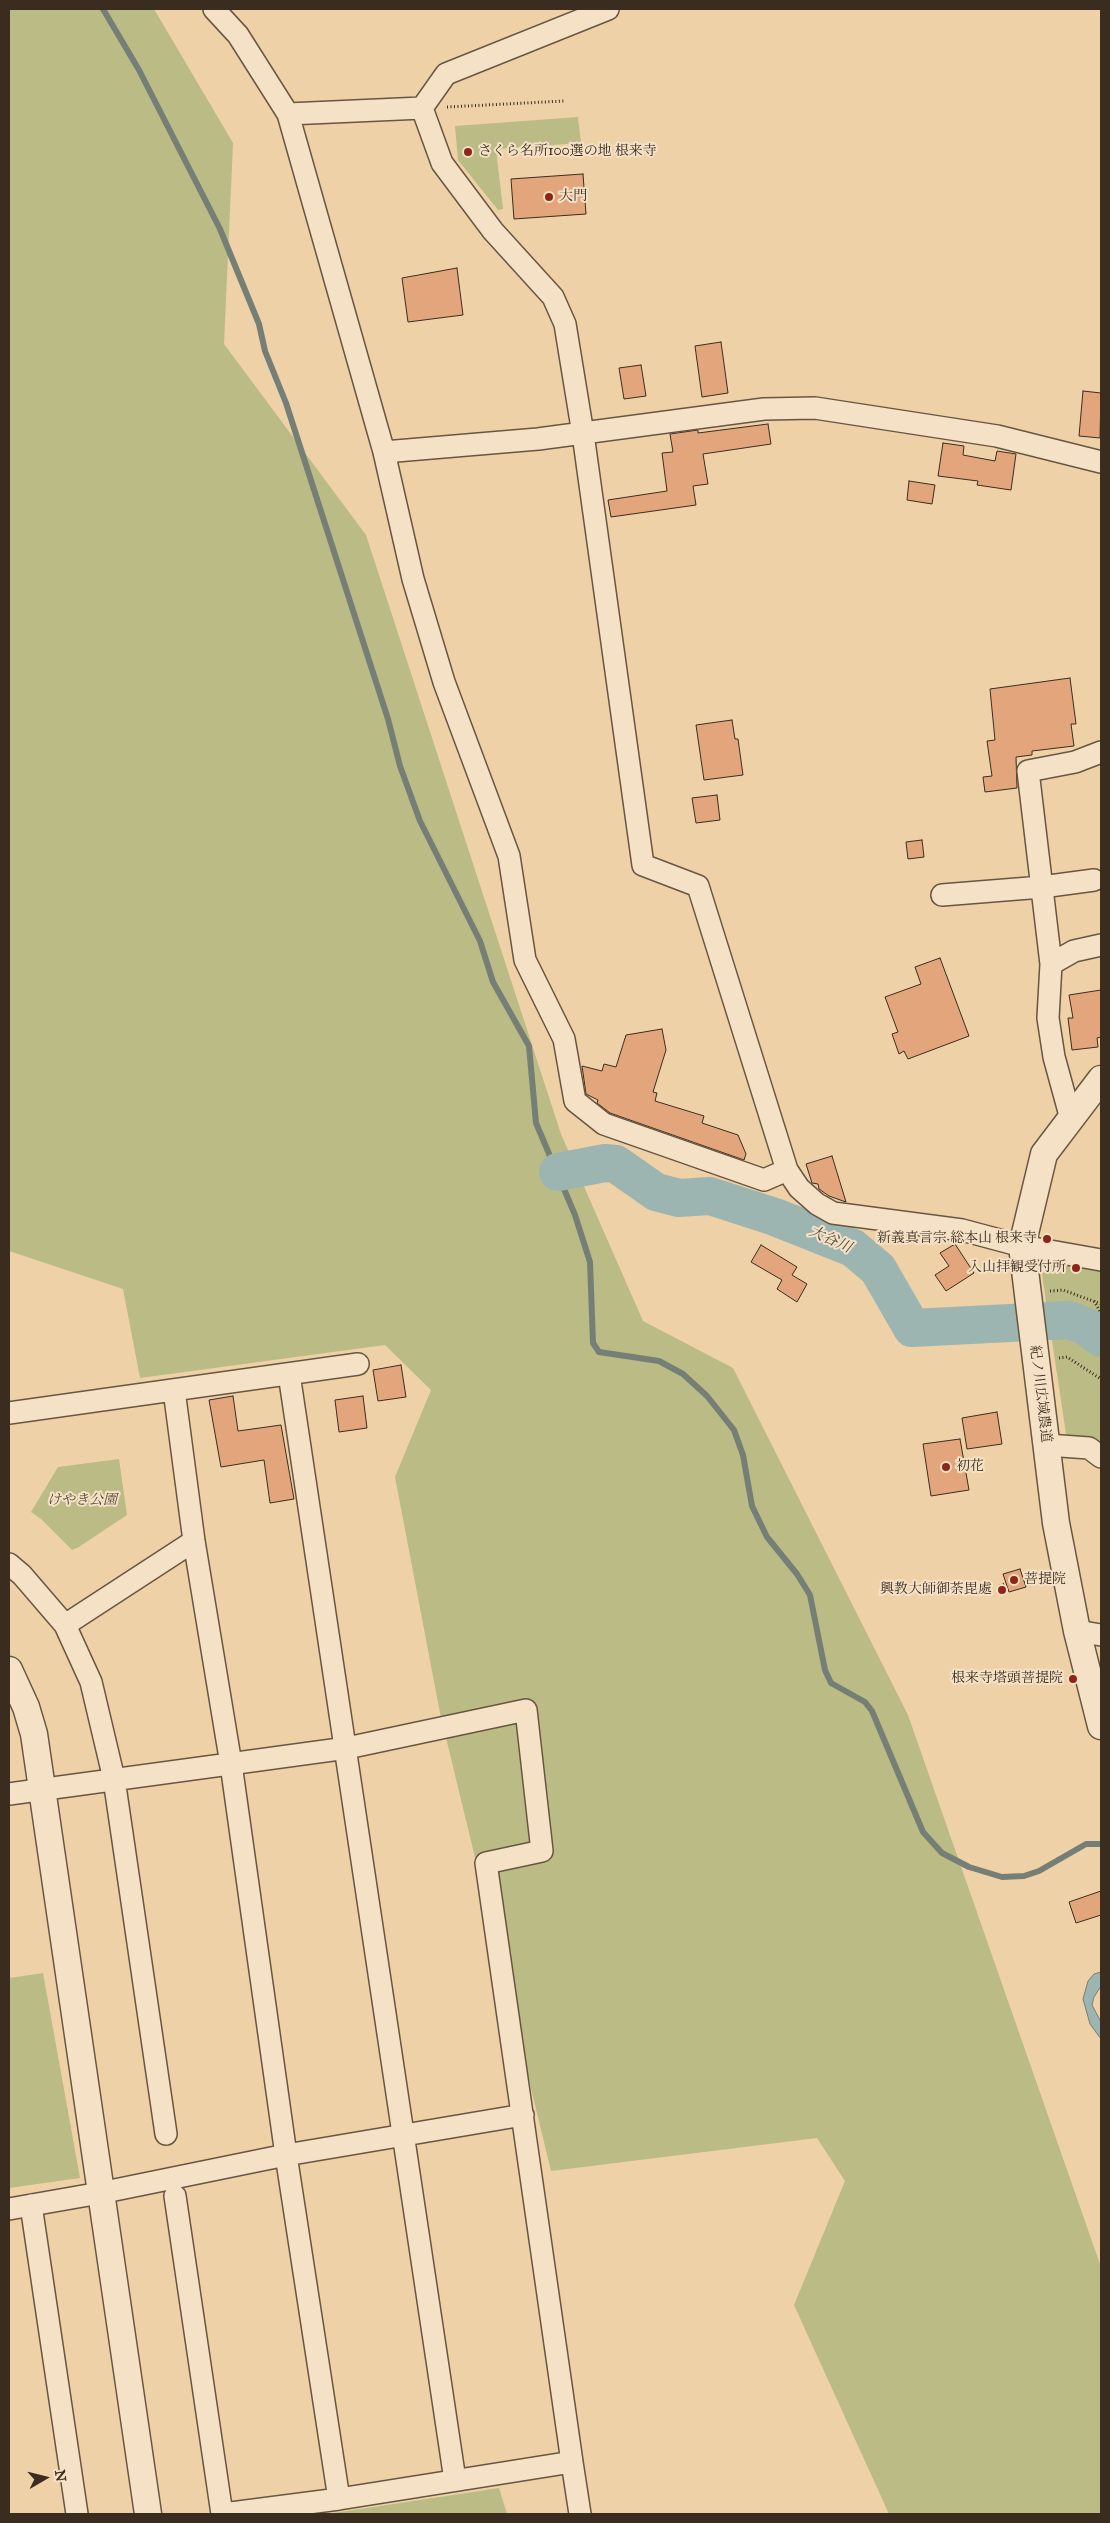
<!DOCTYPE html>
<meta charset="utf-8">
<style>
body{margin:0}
#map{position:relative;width:1110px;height:2523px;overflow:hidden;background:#efd1a7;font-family:"IM FELL Great Primer",serif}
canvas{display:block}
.frame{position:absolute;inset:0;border:10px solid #3a2d20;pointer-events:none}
.north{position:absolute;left:20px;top:2453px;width:50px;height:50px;-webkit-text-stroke:4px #f5e1c6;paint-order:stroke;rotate:82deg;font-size:14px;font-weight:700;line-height:20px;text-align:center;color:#3a2d20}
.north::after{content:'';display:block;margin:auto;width:18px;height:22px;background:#3a2d20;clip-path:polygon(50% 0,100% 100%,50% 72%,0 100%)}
</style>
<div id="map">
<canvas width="1110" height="2523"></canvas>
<div class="frame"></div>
<div class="north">N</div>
</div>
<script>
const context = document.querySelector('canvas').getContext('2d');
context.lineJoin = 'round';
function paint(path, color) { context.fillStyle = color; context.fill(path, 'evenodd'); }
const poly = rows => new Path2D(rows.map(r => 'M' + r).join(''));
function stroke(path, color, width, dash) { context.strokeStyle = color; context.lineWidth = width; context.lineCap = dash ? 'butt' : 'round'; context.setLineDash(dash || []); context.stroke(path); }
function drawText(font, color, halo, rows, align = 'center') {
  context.font = font + ' "IM FELL Great Primer","Noto Serif JP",serif'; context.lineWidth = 4; context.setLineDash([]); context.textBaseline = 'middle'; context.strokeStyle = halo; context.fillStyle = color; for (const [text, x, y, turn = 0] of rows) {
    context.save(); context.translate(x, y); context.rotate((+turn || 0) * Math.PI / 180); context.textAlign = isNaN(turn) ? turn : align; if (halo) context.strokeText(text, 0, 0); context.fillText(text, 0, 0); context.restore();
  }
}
paint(poly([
 [9,9,154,9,233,143,224,344,366,535,561,1134,643,1321,733,1368,908,1715,1101,2267,1101,2514,889,2514,794,2305,845,2181,817,2138,551,2171,440,1713,395,1477,431,1390,385,1345,140,1378,123,1289,9,1251],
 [578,117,581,143,496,149,503,209,498,210,458,160,455,126],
 [1043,1261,1101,1271,1101,1448,1069,1439,1066,1434,1043,1281,1041,1263],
 [119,1459,127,1515,79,1547,72,1550,41,1519,31,1512,58,1467],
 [43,1973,80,2178,9,2188,9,1978],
 [499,2488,507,2514,327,2514]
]), '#bbbb85');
const water = poly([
 [1101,1972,1101,1986,1094,1997,1092,2005,1101,2022,1101,2039,1090,2024,1083,1999,1088,1981,1094,1974,1101,1972]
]);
paint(water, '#9cb5b0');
stroke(water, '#757f76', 1);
stroke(poly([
 [103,9,139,70,220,229,259,324,265,351,286,403,388,719,400,766,420,821,480,941,493,982,529,1046,536,1123,575,1215,590,1262,593,1343,599,1352,659,1361,683,1374,707,1396,734,1430,743,1455,752,1506,767,1537,797,1574,810,1595,825,1670,831,1683,865,1702,872,1711,923,1832,942,1853,969,1867,1002,1877,1024,1876,1039,1871,1086,1844,1101,1844]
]), '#757f76', 6);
stroke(poly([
 [558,1172,605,1163,616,1164,656,1192,679,1198,710,1196,775,1217,853,1248,878,1269,912,1328,1069,1320,1087,1327,1101,1338]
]), '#9cb5b0', 38);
const building = poly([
 [583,174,586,214,514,219,511,179,583,174],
 [457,268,463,315,408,322,402,278,457,268],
 [721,342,728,393,702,397,695,346,721,342],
 [641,365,646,396,624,399,619,368,641,365],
 [1083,391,1101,393,1100,438,1079,436,1083,391],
 [768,424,771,444,703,454,708,484,693,486,696,505,611,517,608,500,667,491,662,453,673,452,670,434,698,430,698,433,768,424],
 [943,443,964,446,963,455,995,461,997,451,1016,454,1011,490,977,485,978,481,938,476,943,443],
 [909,481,935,485,932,504,907,500,909,481],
 [1070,678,1076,724,1071,724,1074,746,1032,751,1032,755,1016,757,1017,788,985,792,983,777,992,776,987,741,995,740,990,689,1070,678],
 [732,720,735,739,738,739,743,775,704,780,696,725,732,720],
 [717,795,720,820,696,823,692,798,717,795],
 [922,840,924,857,908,859,906,842,922,840],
 [940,958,969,1036,908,1059,904,1051,899,1054,892,1034,898,1032,885,997,921,984,915,967,940,958],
 [1101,990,1101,1037,1097,1038,1098,1047,1072,1050,1068,1018,1073,1018,1069,995,1101,990],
 [662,1029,666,1050,653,1092,657,1093,655,1101,704,1116,702,1123,738,1135,746,1154,744,1160,610,1113,597,1103,598,1100,586,1094,582,1066,602,1071,604,1064,616,1067,626,1035,662,1029],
 [832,1156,846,1202,829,1196,819,1189,818,1184,812,1183,806,1164,832,1156],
 [955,1244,974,1273,946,1291,935,1275,949,1266,940,1253,955,1244],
 [761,1245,797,1267,792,1275,807,1284,797,1302,777,1289,782,1280,751,1262,761,1245],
 [401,1365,406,1397,378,1401,373,1370,401,1365],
 [233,1396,238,1431,281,1425,294,1499,270,1503,264,1460,221,1467,209,1400,233,1396],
 [363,1396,367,1428,339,1432,335,1400,363,1396],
 [997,1412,1002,1444,967,1449,962,1418,997,1412],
 [960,1439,969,1490,931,1496,923,1444,960,1439],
 [1020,1569,1026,1587,1009,1592,1003,1574,1020,1569],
 [1101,1891,1101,1915,1076,1923,1069,1902,1101,1891]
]);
paint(building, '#e3a57c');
stroke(building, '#3a2d20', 1);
const minor = poly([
 [214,9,238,35,288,114,384,452,413,579,444,682,509,856,525,960,564,1039,575,1101,604,1124,764,1180,787,1170],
 [422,108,442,163,493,231,553,297,565,324,583,434,643,865,698,886,787,1170,799,1188,817,1204,833,1213,962,1230,1022,1246,1101,1260],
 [422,108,446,74,608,9],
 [288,114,422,108],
 [384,452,538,439,764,409,815,408,997,436,1101,462],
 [942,895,1042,887,1094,880],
 [1051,964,1074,951,1101,945],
 [1071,1119,1054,1057,1048,1018,1051,964,1028,771,1075,762,1101,752],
 [289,1374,455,2480],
 [174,1390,194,1541,231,1764,286,2155,339,2499],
 [9,1413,358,1364],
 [1047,1445,1089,1448,1101,1457],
 [9,1564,22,1575,65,1625,91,1682,114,1779,166,2134],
 [65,1625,194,1541],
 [1077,1631,1101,1635],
 [9,1794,347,1748,526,1710,542,1851,486,1863,572,2462,339,2499,223,2514],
 [175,2196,222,2514],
 [31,2205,77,2514],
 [9,2209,100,2193,286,2155,523,2115],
 [572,2462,580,2514]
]);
const tertiary = poly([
 [1101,1079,1044,1154,1022,1246,1056,1523,1077,1631,1101,1726],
 [9,1670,26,1707,34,1734,148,2514]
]);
stroke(minor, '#675642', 24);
stroke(tertiary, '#675642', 29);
stroke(poly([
 [447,107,564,101],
 [1050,1291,1063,1290,1101,1304],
 [1094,1301,1101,1313],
 [1059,1358,1067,1357,1101,1379],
 [1000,1586,1004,1584]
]), '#3a2d20', 3, [1, 2.5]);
stroke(minor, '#f5e1c6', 21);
stroke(tertiary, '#f5e1c6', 26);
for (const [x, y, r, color] of [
 [468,152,5,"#8f2418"],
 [549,197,5,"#8f2418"],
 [1047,1239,5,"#8f2418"],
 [1076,1268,5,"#8f2418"],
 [946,1467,5,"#8f2418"],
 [1014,1580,5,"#8f2418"],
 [1002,1590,5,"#8f2418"],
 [1073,1679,5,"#8f2418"]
]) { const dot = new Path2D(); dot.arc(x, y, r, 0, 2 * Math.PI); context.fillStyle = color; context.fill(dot); stroke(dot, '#f5e1c6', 2); }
drawText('14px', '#3a2d20', '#f5e1c6', [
 ["さくら名所100選の地 根来寺",478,152],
 ["大門",559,197],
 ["新義真言宗 総本山 根来寺",1037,1239,"right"],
 ["入山拝観受付所",1066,1268,"right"],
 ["初花",956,1467],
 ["菩提院",1024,1580],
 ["興教大師御荼毘處",992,1590,"right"],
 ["根来寺塔頭菩提院",1063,1679,"right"]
], 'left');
drawText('14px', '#3a2d20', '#f5e1c6', [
 ["紀ノ川広域農道",1040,1394,83]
]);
drawText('italic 14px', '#544934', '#f5e1c6', [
 ["けやき公園",82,1501]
]);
drawText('italic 15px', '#4e483d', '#f5e1c6', [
 ["大谷川",830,1240,24]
]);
</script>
